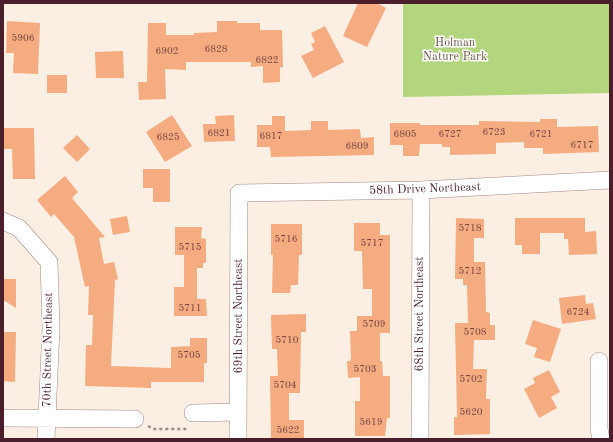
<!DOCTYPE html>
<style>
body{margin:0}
#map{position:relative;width:613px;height:442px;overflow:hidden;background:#faefe2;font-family:"Old Standard TT",serif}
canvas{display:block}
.frame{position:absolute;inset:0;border:4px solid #4a1f2b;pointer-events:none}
</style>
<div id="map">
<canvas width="613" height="442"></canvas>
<div class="frame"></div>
</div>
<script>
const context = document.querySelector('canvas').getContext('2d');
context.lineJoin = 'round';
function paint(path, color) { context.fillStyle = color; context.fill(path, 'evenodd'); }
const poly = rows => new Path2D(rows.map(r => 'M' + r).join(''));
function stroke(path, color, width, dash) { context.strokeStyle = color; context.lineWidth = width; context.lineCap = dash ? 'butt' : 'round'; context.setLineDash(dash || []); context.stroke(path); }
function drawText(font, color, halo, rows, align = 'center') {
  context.font = font + ' "Old Standard TT",serif'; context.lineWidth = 3; context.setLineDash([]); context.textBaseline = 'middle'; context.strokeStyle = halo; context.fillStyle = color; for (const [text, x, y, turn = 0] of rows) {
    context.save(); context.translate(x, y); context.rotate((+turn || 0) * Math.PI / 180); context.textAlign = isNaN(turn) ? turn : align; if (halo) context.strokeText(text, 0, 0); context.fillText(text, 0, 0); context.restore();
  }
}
paint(poly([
 [403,3,610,3,610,93,403,97]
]), '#b2d57e');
paint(poly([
 [358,3,377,3,386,8,367,47,343,36],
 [7,21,40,23,38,74,13,73,14,53,6,53],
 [217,21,237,21,237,23,260,23,260,30,282,30,283,67,280,67,280,82,263,83,263,66,251,67,251,62,186,62,186,70,165,69,166,99,139,100,138,82,147,82,148,23,166,23,166,35,194,35,194,33,217,32],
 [325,26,344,62,313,78,301,56,314,50,311,44,315,42,311,33],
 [123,51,124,78,96,78,95,52],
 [47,75,67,75,67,93,47,93],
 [172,115,192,146,165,162,146,132],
 [234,115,235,141,204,142,203,124,216,124,215,116],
 [272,116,285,116,285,131,311,130,311,121,328,121,328,130,360,129,361,138,374,137,374,155,271,157,270,147,257,147,257,125,272,125],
 [540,119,557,119,557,127,598,126,599,152,543,154,543,148,524,148,524,142,496,143,496,154,450,155,450,147,442,147,442,144,420,144,419,156,403,156,403,145,390,145,390,123,420,123,420,125,479,125,479,121,540,122],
 [3,128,34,128,35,179,13,179,12,149,3,149],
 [77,135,90,149,77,162,63,148],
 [143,169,170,169,170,202,153,202,153,188,143,188],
 [65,176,78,192,72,198,105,237,99,238,104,264,114,262,118,279,115,280,111,366,171,368,171,347,190,346,190,338,207,338,207,363,204,363,204,382,151,382,151,388,85,386,86,345,92,345,93,315,88,315,89,286,85,287,74,237,54,214,51,217,37,200],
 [127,216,130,232,113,235,110,219],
 [456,218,484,219,484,238,474,238,474,262,485,262,486,312,490,313,490,325,495,325,495,340,474,340,473,369,487,369,486,399,490,399,490,434,454,435,454,417,457,417,455,323,468,323,467,285,463,285,463,279,455,279],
 [515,218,585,218,585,232,596,231,597,254,569,255,568,239,564,239,564,233,540,233,540,254,522,254,522,245,515,245],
 [354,223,380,223,380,235,390,235,390,333,380,333,380,361,382,361,383,376,390,376,390,418,387,418,385,436,355,436,355,401,360,401,360,377,348,378,347,361,350,361,351,358,350,331,357,331,357,316,372,316,372,289,363,289,362,251,354,251],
 [271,224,302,224,302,255,299,255,298,285,291,285,290,293,272,293,273,255,271,255],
 [175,227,202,227,201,238,206,239,206,263,203,263,203,268,197,268,197,299,206,299,207,316,174,316,174,287,184,287,184,255,175,255],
 [3,279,16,279,16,308,3,300],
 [585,295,586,304,593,303,596,319,562,324,559,298],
 [306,314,306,332,301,332,300,393,289,393,289,420,304,420,304,439,271,439,270,376,278,376,277,349,272,349,271,315],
 [533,320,561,329,550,362,534,357,537,348,525,344],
 [3,332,16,332,15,382,3,381],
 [549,370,560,392,551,397,557,408,539,418,524,389,535,383,533,378]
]), '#f5ac81');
const minor = poly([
 [3,221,19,228,49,262,51,328,46,439],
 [599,361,599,429,601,439],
 [193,413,238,412],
 [3,418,135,419],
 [238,439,239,193,421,190,610,180],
 [420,439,421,190]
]);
stroke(minor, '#a28786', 18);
stroke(poly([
 [148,426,154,429,185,429,186,426]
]), '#a28786', 2.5, [3, 3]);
stroke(minor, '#fff', 17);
drawText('10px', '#754240', null, [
 ["5906",23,38],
 ["6828",216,49],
 ["6902",167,51],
 ["6822",267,60],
 ["6723",494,132],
 ["6821",219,133],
 ["6805",405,134],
 ["6727",450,134],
 ["6721",541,134],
 ["6817",271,136],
 ["6825",168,137],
 ["6717",582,145],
 ["6809",357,146],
 ["5718",470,228],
 ["5716",286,239],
 ["5717",372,243],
 ["5715",190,247],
 ["5712",470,271],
 ["5711",190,308],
 ["6724",578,312],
 ["5709",374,324],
 ["5708",475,332],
 ["5710",287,340],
 ["5705",189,355],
 ["5703",365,369],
 ["5702",471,379],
 ["5704",285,385],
 ["5620",471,412],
 ["5619",371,422],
 ["5622",288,430]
]);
drawText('12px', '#695644', '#fff', [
 ["Holman",455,43],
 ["Nature Park",455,57]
]);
drawText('12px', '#4a1f2b', '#fff', [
 ["58th Drive Northeast",425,189,-2],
 ["68th Street Northeast",420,314,-90],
 ["69th Street Northeast",239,316,-90],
 ["70th Street Northeast",48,350,-89]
]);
</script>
